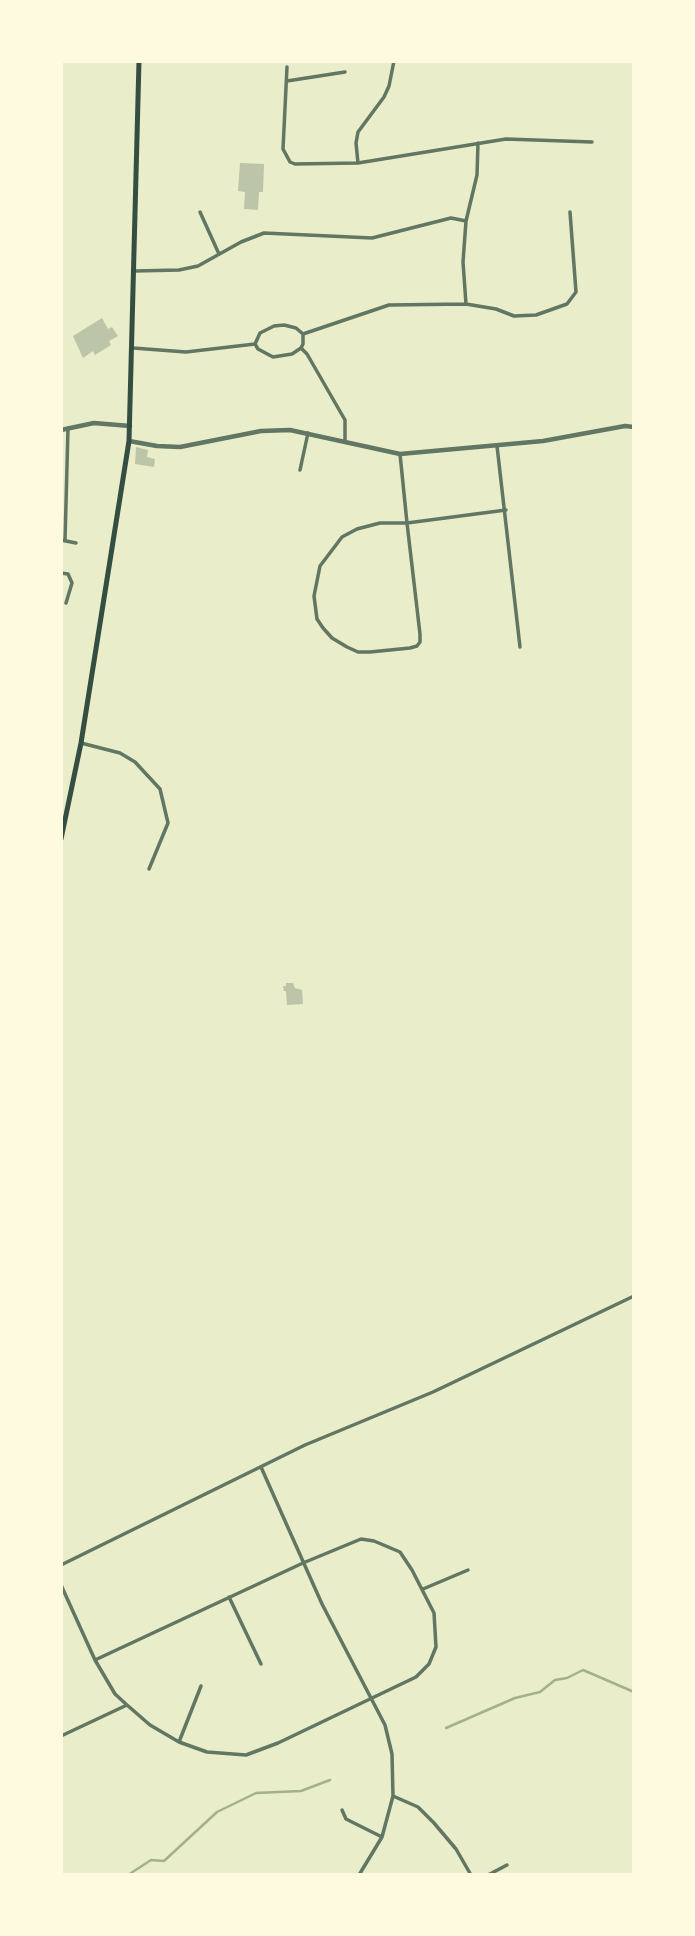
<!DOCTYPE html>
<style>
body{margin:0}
#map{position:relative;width:695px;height:1936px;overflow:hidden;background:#e9edc9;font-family:"Source Sans 3",sans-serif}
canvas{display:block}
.frame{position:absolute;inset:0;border:63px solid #fefae0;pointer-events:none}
</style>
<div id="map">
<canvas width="695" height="1936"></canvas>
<div class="frame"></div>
</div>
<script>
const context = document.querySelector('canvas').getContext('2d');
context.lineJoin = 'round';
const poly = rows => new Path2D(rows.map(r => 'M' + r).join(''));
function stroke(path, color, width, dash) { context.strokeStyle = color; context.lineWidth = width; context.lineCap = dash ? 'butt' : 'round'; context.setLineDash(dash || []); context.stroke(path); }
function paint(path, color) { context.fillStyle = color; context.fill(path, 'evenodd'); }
stroke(poly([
 [446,1728,515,1698,540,1692,555,1680,567,1678,583,1670,634,1692],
 [128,1875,151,1860,164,1861,217,1812,256,1793,301,1791,330,1780]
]), '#a3b18a', 2.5);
paint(poly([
 [240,163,264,164,263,192,259,192,258,210,244,209,245,192,238,191],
 [102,318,108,329,112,327,118,336,109,341,111,345,95,355,93,351,83,358,73,336],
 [136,447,148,450,147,457,155,459,154,467,135,464],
 [286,983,293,983,295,988,302,990,303,1004,287,1005,286,991,284,991,283,986,286,986]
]), '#bcc5a7');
stroke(poly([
 [287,67,283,149,290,162,295,164,358,163,506,139,592,142],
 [287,81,345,72],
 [358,163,356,143,358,132,384,97,389,86,394,61],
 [200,212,219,254],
 [135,271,179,270,198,266,241,242,264,233,372,238,451,218,466,221],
 [466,304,463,262,466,221,477,175,478,143],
 [284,325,296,328,303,334,303,344,301,348,292,354,273,357,258,349,255,344,260,333,274,326,284,325],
 [303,334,389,305,466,304,496,309,514,316,536,315,567,304,576,292,570,212],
 [133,348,186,352,255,344],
 [301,348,307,354,345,420,345,441],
 [497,446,520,647],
 [400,454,407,523,420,634,420,642,417,646,410,648,370,652,358,652,347,647,332,638,323,628,317,619,314,596,320,566,342,537,357,529,380,523,407,523,506,510],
 [300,470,308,433],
 [61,540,76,543],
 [65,541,68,428],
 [61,573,68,574,72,583,66,603],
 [81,743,120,753,135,762,160,789,168,823,149,869],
 [261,1467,322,1604,385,1725,392,1754,393,1796,382,1837,359,1875],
 [61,1565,305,1445,433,1392,634,1296],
 [61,1585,95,1660,115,1694,127,1705,150,1725,179,1742,207,1752,246,1755,278,1743,416,1677,429,1664,436,1647,434,1613,412,1570,400,1552,374,1541,361,1539,303,1563,95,1660],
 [423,1589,468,1570],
 [229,1597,261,1664],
 [61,1736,127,1705],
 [179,1742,201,1686],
 [393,1796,418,1807,434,1823,456,1849,471,1875],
 [342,1810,346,1819,382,1837],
 [488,1875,507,1865]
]), '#617663', 3.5);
stroke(poly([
 [61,430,94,423,130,426],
 [129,441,157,446,180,447,261,431,290,430,400,454,543,441,625,426,634,427]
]), '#617663', 4.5);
stroke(poly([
 [61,839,81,743,129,441,139,61]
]), '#344e41', 5);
</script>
